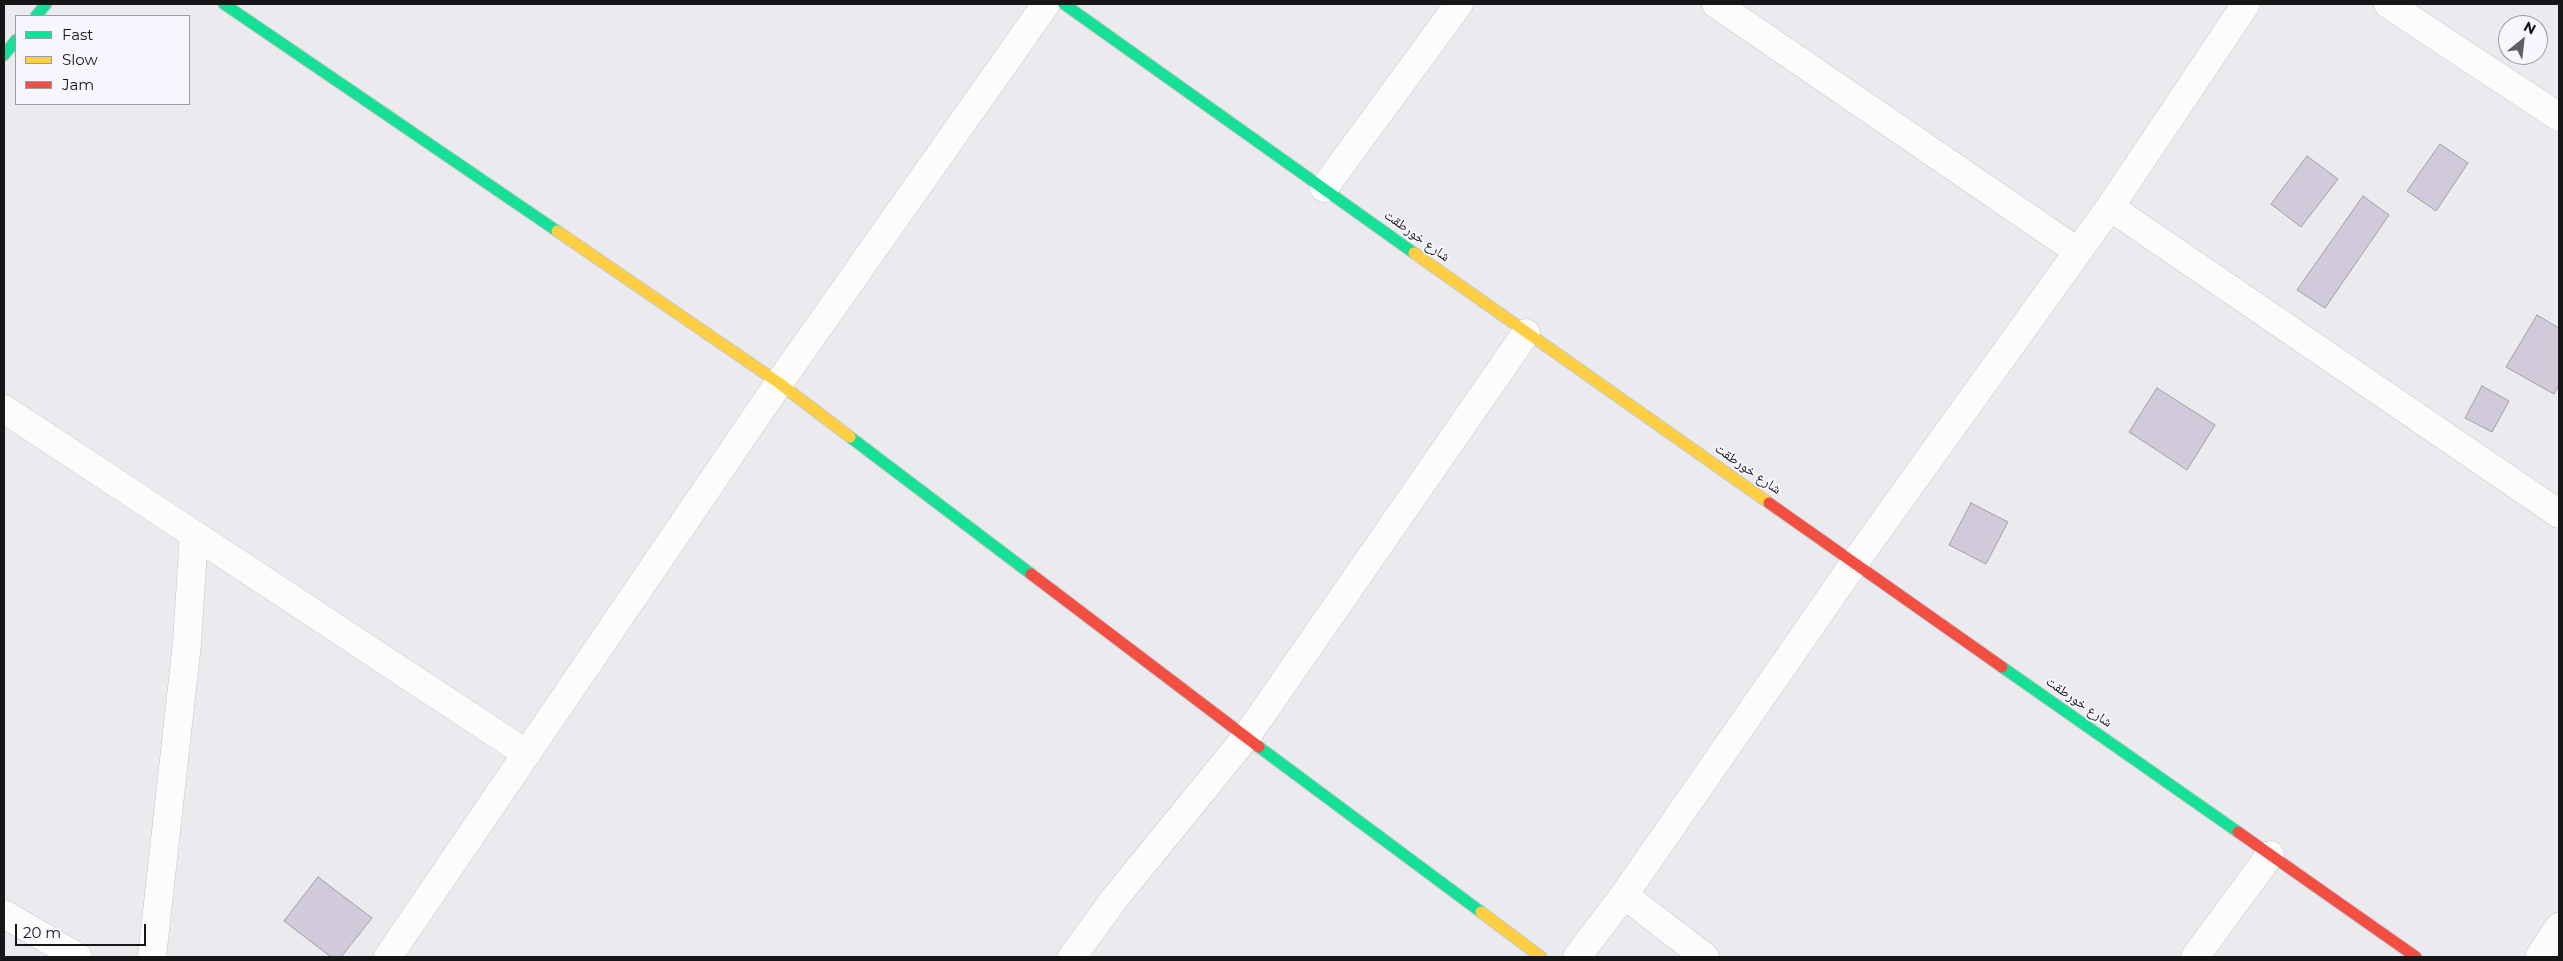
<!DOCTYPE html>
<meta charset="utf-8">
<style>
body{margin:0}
#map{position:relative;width:2563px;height:961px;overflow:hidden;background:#ebeaef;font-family:Montserrat,sans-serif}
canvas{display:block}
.frame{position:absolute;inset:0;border:5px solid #161518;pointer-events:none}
.legend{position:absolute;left:15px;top:15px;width:175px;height:90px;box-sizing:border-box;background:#f7f5fe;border:1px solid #9d9ba2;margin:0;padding:6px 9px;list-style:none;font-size:15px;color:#161518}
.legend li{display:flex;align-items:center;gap:10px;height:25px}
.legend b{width:25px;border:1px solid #9d9ba2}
.north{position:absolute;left:2498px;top:15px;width:50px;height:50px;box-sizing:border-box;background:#f7f5fe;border:1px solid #9d9ba2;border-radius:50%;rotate:29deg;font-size:14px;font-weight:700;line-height:20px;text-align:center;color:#161518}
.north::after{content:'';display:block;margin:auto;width:18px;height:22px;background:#616063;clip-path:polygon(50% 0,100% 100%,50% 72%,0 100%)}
.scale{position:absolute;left:15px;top:924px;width:131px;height:22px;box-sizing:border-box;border:2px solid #161518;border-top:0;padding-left:6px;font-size:15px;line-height:18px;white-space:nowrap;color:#161518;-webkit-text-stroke:4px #f7f5fe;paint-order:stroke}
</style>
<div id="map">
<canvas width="2563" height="961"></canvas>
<div class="frame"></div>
<ul class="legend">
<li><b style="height:6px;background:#16e098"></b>Fast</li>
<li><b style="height:6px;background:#ffcf43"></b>Slow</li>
<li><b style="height:6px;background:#f24e42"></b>Jam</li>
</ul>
<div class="north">N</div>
<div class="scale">20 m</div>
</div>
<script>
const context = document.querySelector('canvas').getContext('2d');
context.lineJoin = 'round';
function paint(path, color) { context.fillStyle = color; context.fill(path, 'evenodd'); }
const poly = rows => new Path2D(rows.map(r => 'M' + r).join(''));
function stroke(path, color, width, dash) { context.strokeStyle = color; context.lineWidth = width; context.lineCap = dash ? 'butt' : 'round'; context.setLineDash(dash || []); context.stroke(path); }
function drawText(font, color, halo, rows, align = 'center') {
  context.font = font + ' Montserrat,"Noto Naskh Arabic",sans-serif'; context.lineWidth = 4; context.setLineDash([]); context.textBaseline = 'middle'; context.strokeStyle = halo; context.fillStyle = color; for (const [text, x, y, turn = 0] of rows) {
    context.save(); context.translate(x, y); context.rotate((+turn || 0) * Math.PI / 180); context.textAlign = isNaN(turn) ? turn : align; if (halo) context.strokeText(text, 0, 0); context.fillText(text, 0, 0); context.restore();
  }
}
const building = poly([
 [2440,144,2468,163,2436,211,2407,191,2440,144],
 [2307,156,2338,179,2301,227,2271,204,2307,156],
 [2363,196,2389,215,2325,308,2297,290,2363,196],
 [2537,315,2559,328,2559,385,2554,394,2506,367,2537,315],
 [2482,386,2509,401,2492,432,2465,418,2482,386],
 [2157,388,2215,425,2187,470,2129,432,2157,388],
 [1971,503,2008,522,1986,564,1949,545,1971,503],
 [318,877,372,918,341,957,331,957,284,921,318,877]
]);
paint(building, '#d1cada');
stroke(building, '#a09fa2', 1);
const street = poly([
 [1716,4,2077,251],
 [2388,4,2559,117],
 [1324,188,1459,4],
 [2110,207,2559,514],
 [4,409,527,754],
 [1624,895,1705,957],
 [4,914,78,957],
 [152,957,187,643,194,534],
 [388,957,779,383,1046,4],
 [1072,957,1115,898,1246,737,1526,333],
 [1577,957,1624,895,1855,562,2110,207,2246,4],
 [2195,957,2270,855],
 [2539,957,2559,927]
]);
const fast = poly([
 [224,4,557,231],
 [1064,4,1414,253],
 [36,16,46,4],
 [4,55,16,40],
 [850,437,1031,574],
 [2002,667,2238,832],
 [1259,747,1481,912]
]);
const slow = poly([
 [557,231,779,383,850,437],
 [1414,253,1769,503],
 [1481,912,1541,957]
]);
const jam = poly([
 [1769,503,2002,667],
 [1031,574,1259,747],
 [2238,832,2416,957]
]);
stroke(street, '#c6c5c9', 29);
stroke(fast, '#c6c5c9', 13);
stroke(slow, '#c6c5c9', 13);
stroke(jam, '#c6c5c9', 13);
stroke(street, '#fcfcfd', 28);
stroke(fast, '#16e098', 11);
stroke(slow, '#ffcf43', 11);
stroke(jam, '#f24e42', 11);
drawText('14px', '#161518', '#f7f5fe', [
 ["شارع خورطقت",1417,236,36],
 ["شارع خورطقت",1748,469,35],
 ["شارع خورطقت",2079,702,35]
]);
</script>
